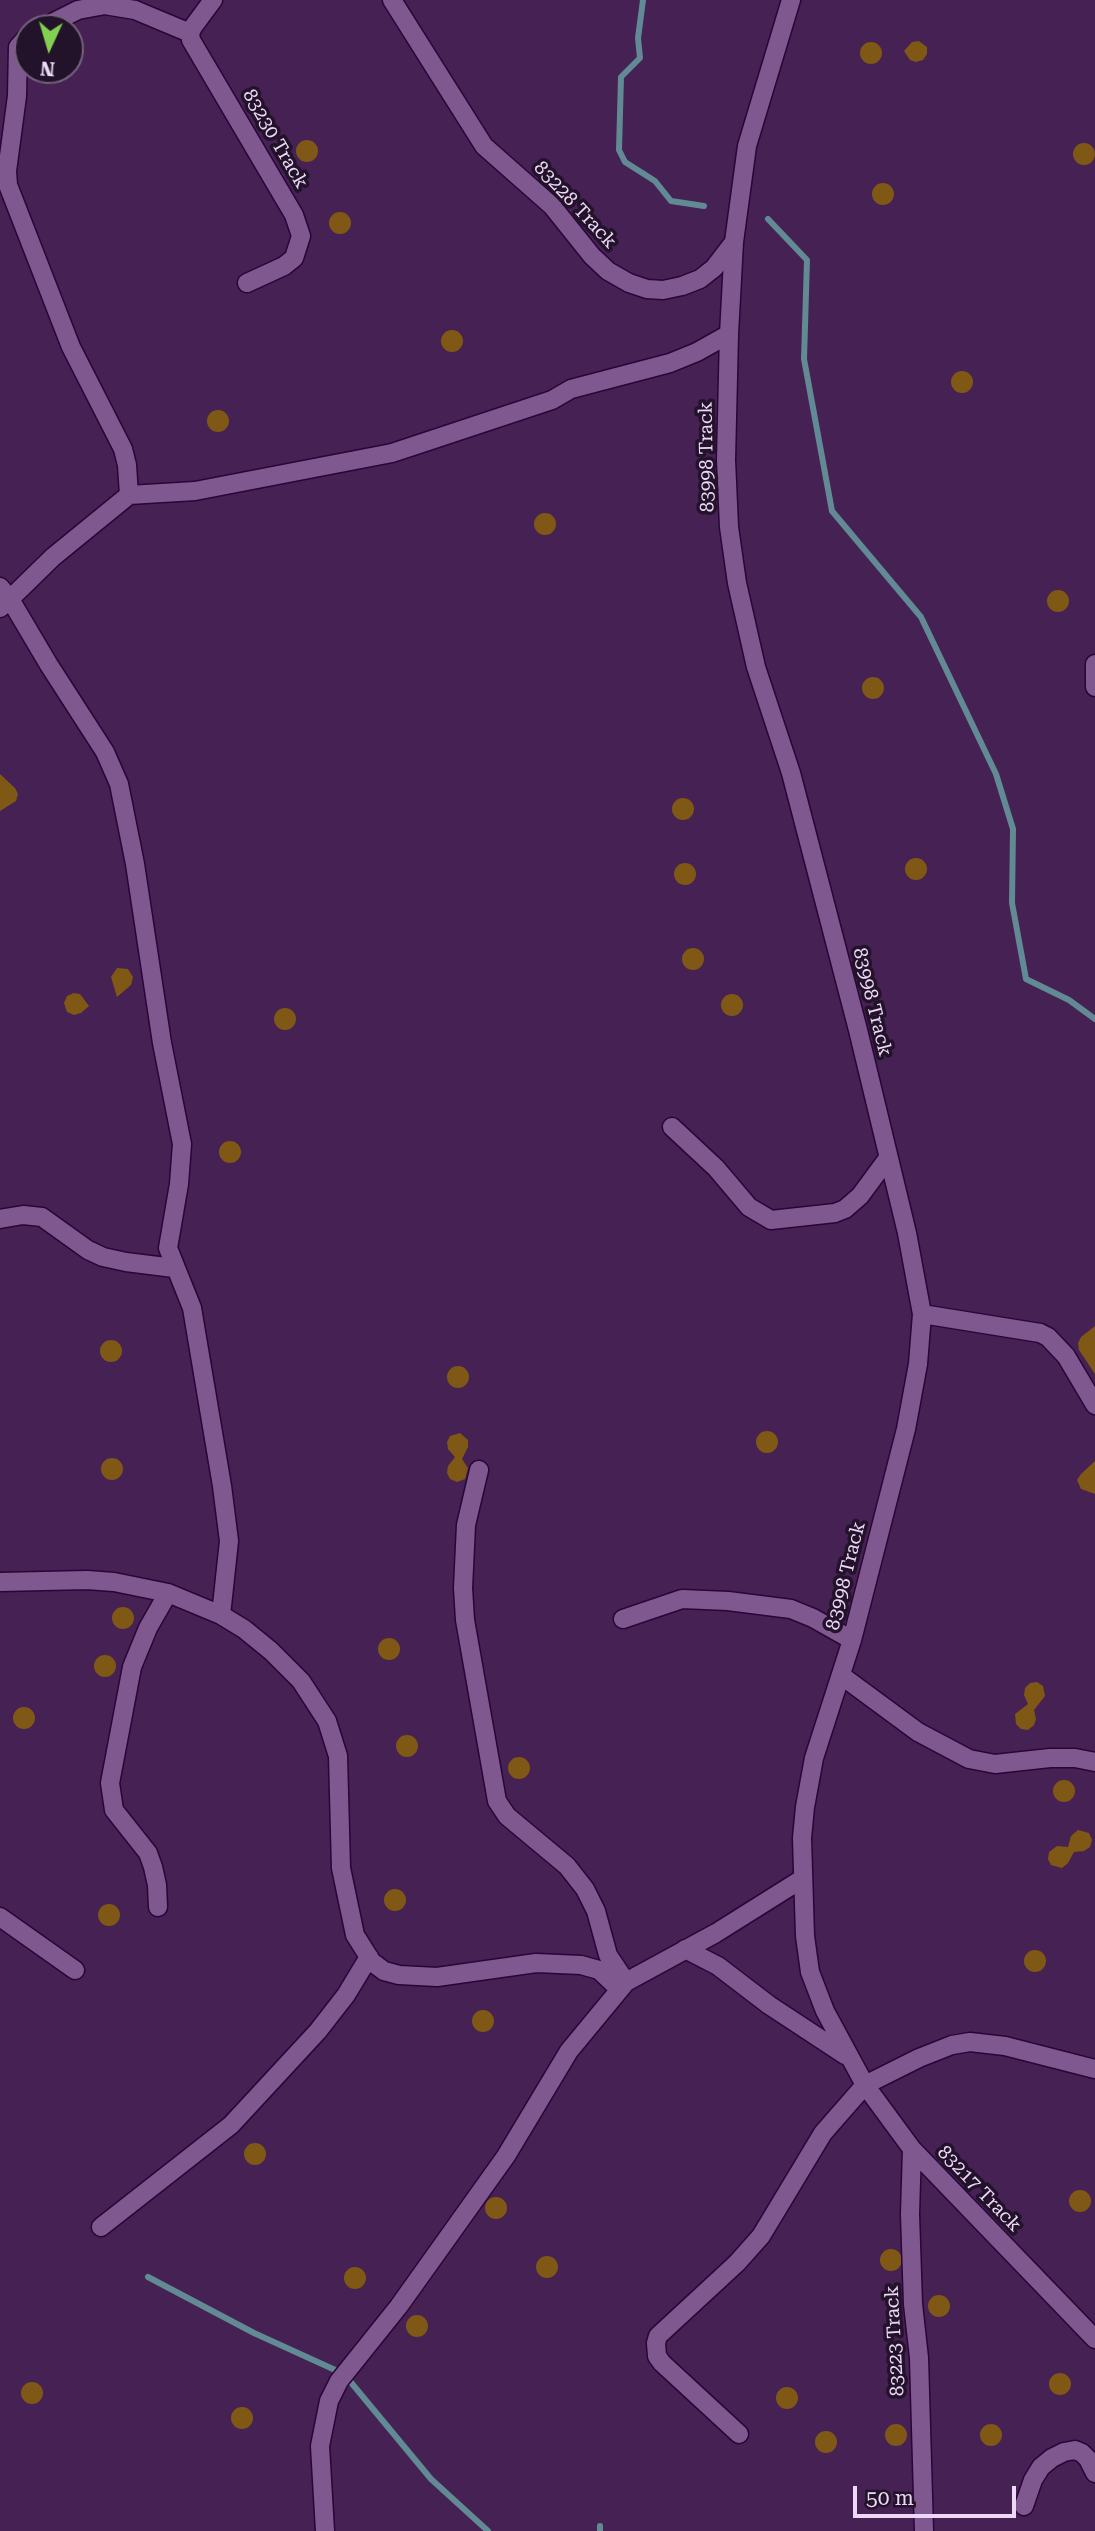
<!DOCTYPE html>
<style>
body{margin:0}
#map{position:relative;width:1095px;height:2531px;overflow:hidden;background:#452154;font-family:"Roboto Serif",serif}
canvas{display:block}
.north{position:absolute;left:14px;top:14px;width:70px;height:70px;box-sizing:border-box;background:#23132a;border:2px solid #74627c;border-radius:50%;rotate:184deg;font-size:19px;font-weight:700;line-height:28px;text-align:center;color:#eed8f7}
.north::after{content:'';display:block;margin:auto;width:24px;height:32px;background:#82d04f;clip-path:polygon(50% 0,100% 100%,50% 72%,0 100%)}
.scale{position:absolute;left:853px;top:2486px;width:163px;height:32px;box-sizing:border-box;border:4px solid #eed8f7;border-top:0;padding-left:9px;font-size:21px;line-height:24px;white-space:nowrap;color:#eed8f7;-webkit-text-stroke:5px #23132a;paint-order:stroke}
</style>
<div id="map">
<canvas width="1095" height="2531"></canvas>
<div class="north">N</div>
<div class="scale">50 m</div>
</div>
<script>
const context = document.querySelector('canvas').getContext('2d');
context.lineJoin = 'round';
const poly = rows => new Path2D(rows.map(r => 'M' + r).join(''));
function stroke(path, color, width, dash) { context.strokeStyle = color; context.lineWidth = width; context.lineCap = dash ? 'butt' : 'round'; context.setLineDash(dash || []); context.stroke(path); }
function paint(path, color) { context.fillStyle = color; context.fill(path, 'evenodd'); }
function drawText(font, color, halo, rows, align = 'center') {
  context.font = font + ' "Roboto Serif",serif'; context.lineWidth = 7; context.setLineDash([]); context.textBaseline = 'middle'; context.strokeStyle = halo; context.fillStyle = color; for (const [text, x, y, turn = 0] of rows) {
    context.save(); context.translate(x, y); context.rotate((+turn || 0) * Math.PI / 180); context.textAlign = isNaN(turn) ? turn : align; if (halo) context.strokeText(text, 0, 0); context.fillText(text, 0, 0); context.restore();
  }
}
stroke(poly([
 [643,0,638,38,640,58,621,77,619,150,625,162,655,181,671,201,704,206],
 [768,219,807,260,804,359,832,511,921,617,996,774,1013,829,1012,903,1026,979,1069,1000,1095,1019],
 [148,2277,254,2333,344,2374,431,2479,488,2531],
 [600,2526,600,2531]
]), '#618a94', 6);
paint(poly([
 [919,41,927,47,927,54,923,60,916,62,910,60,904,51,912,42],
 '860 53a11 11 0 1 1 22 0a11 11 0 1 1-22 0Z',
 '296 151a11 11 0 1 1 22 0a11 11 0 1 1-22 0Z',
 '1073 154a11 11 0 1 1 22 0a11 11 0 1 1-22 0Z',
 '872 194a11 11 0 1 1 22 0a11 11 0 1 1-22 0Z',
 '329 223a11 11 0 1 1 22 0a11 11 0 1 1-22 0Z',
 '441 341a11 11 0 1 1 22 0a11 11 0 1 1-22 0Z',
 '951 382a11 11 0 1 1 22 0a11 11 0 1 1-22 0Z',
 '207 421a11 11 0 1 1 22 0a11 11 0 1 1-22 0Z',
 '534 524a11 11 0 1 1 22 0a11 11 0 1 1-22 0Z',
 '1047 601a11 11 0 1 1 22 0a11 11 0 1 1-22 0Z',
 '862 688a11 11 0 1 1 22 0a11 11 0 1 1-22 0Z',
 [0,774,15,788,18,794,16,801,0,811],
 '672 809a11 11 0 1 1 22 0a11 11 0 1 1-22 0Z',
 '905 869a11 11 0 1 1 22 0a11 11 0 1 1-22 0Z',
 '674 874a11 11 0 1 1 22 0a11 11 0 1 1-22 0Z',
 '682 959a11 11 0 1 1 22 0a11 11 0 1 1-22 0Z',
 [117,968,128,969,133,977,131,985,117,997,111,977],
 [74,993,80,994,89,1006,81,1013,74,1015,67,1012,64,1003,67,996],
 '721 1005a11 11 0 1 1 22 0a11 11 0 1 1-22 0Z',
 '274 1019a11 11 0 1 1 22 0a11 11 0 1 1-22 0Z',
 '219 1152a11 11 0 1 1 22 0a11 11 0 1 1-22 0Z',
 [1095,1326,1095,1374,1079,1350,1078,1343,1081,1337],
 '100 1351a11 11 0 1 1 22 0a11 11 0 1 1-22 0Z',
 '447 1377a11 11 0 1 1 22 0a11 11 0 1 1-22 0Z',
 '756 1442a11 11 0 1 1 22 0a11 11 0 1 1-22 0Z',
 [460,1433,468,1440,468,1447,462,1459,468,1468,465,1479,457,1482,450,1479,447,1473,448,1466,455,1457,448,1449,447,1442,450,1436],
 '101 1469a11 11 0 1 1 22 0a11 11 0 1 1-22 0Z',
 [1095,1461,1095,1494,1081,1489,1077,1480,1081,1474],
 '112 1618a11 11 0 1 1 22 0a11 11 0 1 1-22 0Z',
 '378 1649a11 11 0 1 1 22 0a11 11 0 1 1-22 0Z',
 '94 1666a11 11 0 1 1 22 0a11 11 0 1 1-22 0Z',
 [1037,1682,1043,1686,1045,1696,1034,1710,1036,1719,1034,1725,1028,1730,1021,1729,1016,1724,1015,1714,1028,1704,1024,1695,1025,1688,1030,1683],
 '13 1718a11 11 0 1 1 22 0a11 11 0 1 1-22 0Z',
 '396 1746a11 11 0 1 1 22 0a11 11 0 1 1-22 0Z',
 '508 1768a11 11 0 1 1 22 0a11 11 0 1 1-22 0Z',
 '1053 1791a11 11 0 1 1 22 0a11 11 0 1 1-22 0Z',
 [1078,1830,1089,1833,1092,1840,1090,1847,1084,1851,1074,1852,1068,1863,1062,1868,1051,1865,1048,1859,1049,1852,1057,1846,1068,1847,1071,1836],
 '384 1900a11 11 0 1 1 22 0a11 11 0 1 1-22 0Z',
 '98 1915a11 11 0 1 1 22 0a11 11 0 1 1-22 0Z',
 '1024 1961a11 11 0 1 1 22 0a11 11 0 1 1-22 0Z',
 '472 2021a11 11 0 1 1 22 0a11 11 0 1 1-22 0Z',
 '244 2154a11 11 0 1 1 22 0a11 11 0 1 1-22 0Z',
 '1069 2201a11 11 0 1 1 22 0a11 11 0 1 1-22 0Z',
 '485 2208a11 11 0 1 1 22 0a11 11 0 1 1-22 0Z',
 '880 2260a11 11 0 1 1 22 0a11 11 0 1 1-22 0Z',
 '536 2267a11 11 0 1 1 22 0a11 11 0 1 1-22 0Z',
 '344 2278a11 11 0 1 1 22 0a11 11 0 1 1-22 0Z',
 '928 2306a11 11 0 1 1 22 0a11 11 0 1 1-22 0Z',
 '406 2326a11 11 0 1 1 22 0a11 11 0 1 1-22 0Z',
 '1049 2384a11 11 0 1 1 22 0a11 11 0 1 1-22 0Z',
 '21 2393a11 11 0 1 1 22 0a11 11 0 1 1-22 0Z',
 '776 2398a11 11 0 1 1 22 0a11 11 0 1 1-22 0Z',
 '231 2418a11 11 0 1 1 22 0a11 11 0 1 1-22 0Z',
 '885 2435a11 11 0 1 1 22 0a11 11 0 1 1-22 0Z',
 '980 2435a11 11 0 1 1 22 0a11 11 0 1 1-22 0Z',
 '815 2442a11 11 0 1 1 22 0a11 11 0 1 1-22 0Z'
]), '#805815');
const minor = poly([
 [213,0,193,27,190,33,191,40,294,215,301,236,294,258,284,266,247,283],
 [392,0,484,146,552,206,592,256,608,271,629,283,647,289,663,290,682,286,700,279,714,268,734,242],
 [791,0,747,146,734,242,729,334,726,460,729,527,737,583,756,667,791,773,858,1030,907,1233,922,1314,918,1364,906,1429,852,1640,814,1758,805,1807,802,1838,805,1936,810,1972,825,2011,865,2085,912,2149,1095,2339],
 [42,28,78,10,105,5,135,10,190,33],
 [28,36,18,47,17,96,7,171,8,185,71,347,123,449,127,465,129,495],
 [0,587,10,599,0,608],
 [1095,664,1095,687],
 [672,1127,716,1168,749,1207,771,1220,835,1213,845,1209,860,1196,888,1158],
 [0,1219,23,1215,42,1217,88,1250,103,1257,126,1262,174,1268],
 [922,1314,1040,1333,1048,1337,1066,1356,1095,1405],
 [479,1470,466,1525,463,1588,465,1620,497,1801,507,1816,567,1866,585,1889,596,1911,608,1955,626,1982],
 [0,1582,87,1580,114,1582,168,1593,221,1615,244,1629,271,1651,301,1681,327,1721,338,1756,341,1868,355,1935,372,1962,384,1971,399,1975,437,1977,536,1963,581,1965,599,1970,618,1988],
 [221,1615,229,1541,222,1486,192,1308,168,1248,179,1184,182,1144,162,1043,135,864,119,784,105,752,49,665,10,599,53,557,129,495,195,491,392,453,552,400,571,389,670,363,697,352,729,334],
 [623,1619,682,1599,728,1601,791,1609,813,1618,852,1640],
 [842,1676,918,1732,969,1759,995,1764,1050,1758,1075,1758,1095,1762],
 [158,1907,157,1885,153,1867,148,1853,114,1810,110,1783,132,1667,148,1628,168,1593],
 [0,1917,75,1970],
 [685,1949,718,1966,769,2005,845,2055],
 [912,2149,910,2214,913,2304,919,2358,924,2531],
 [101,2227,231,2125,318,2031,346,1995,369,1957],
 [739,2434,662,2363,657,2356,656,2343,658,2336,737,2263,761,2236,823,2133,865,2085,919,2058,952,2045,970,2042,1005,2046,1095,2069],
 [1024,2506,1033,2480,1041,2467,1052,2458,1064,2452,1075,2450,1082,2453,1088,2459,1095,2473],
 [325,2531,320,2446,329,2401,339,2381,399,2306,506,2156,569,2051,626,1982,716,1933,802,1879]
]);
stroke(minor, '#2a0538', 21);
stroke(minor, '#7e588f', 18);
drawText('19px', '#eed8f7', '#23132a', [
 ["83230 Track",275,139,60],
 ["83228 Track",575,205,47],
 ["83998 Track",707,457,-91],
 ["83998 Track",872,1002,76],
 ["83998 Track",846,1576,-76],
 ["83217 Track",979,2189,46],
 ["83223 Track",895,2341,-93]
]);
</script>
